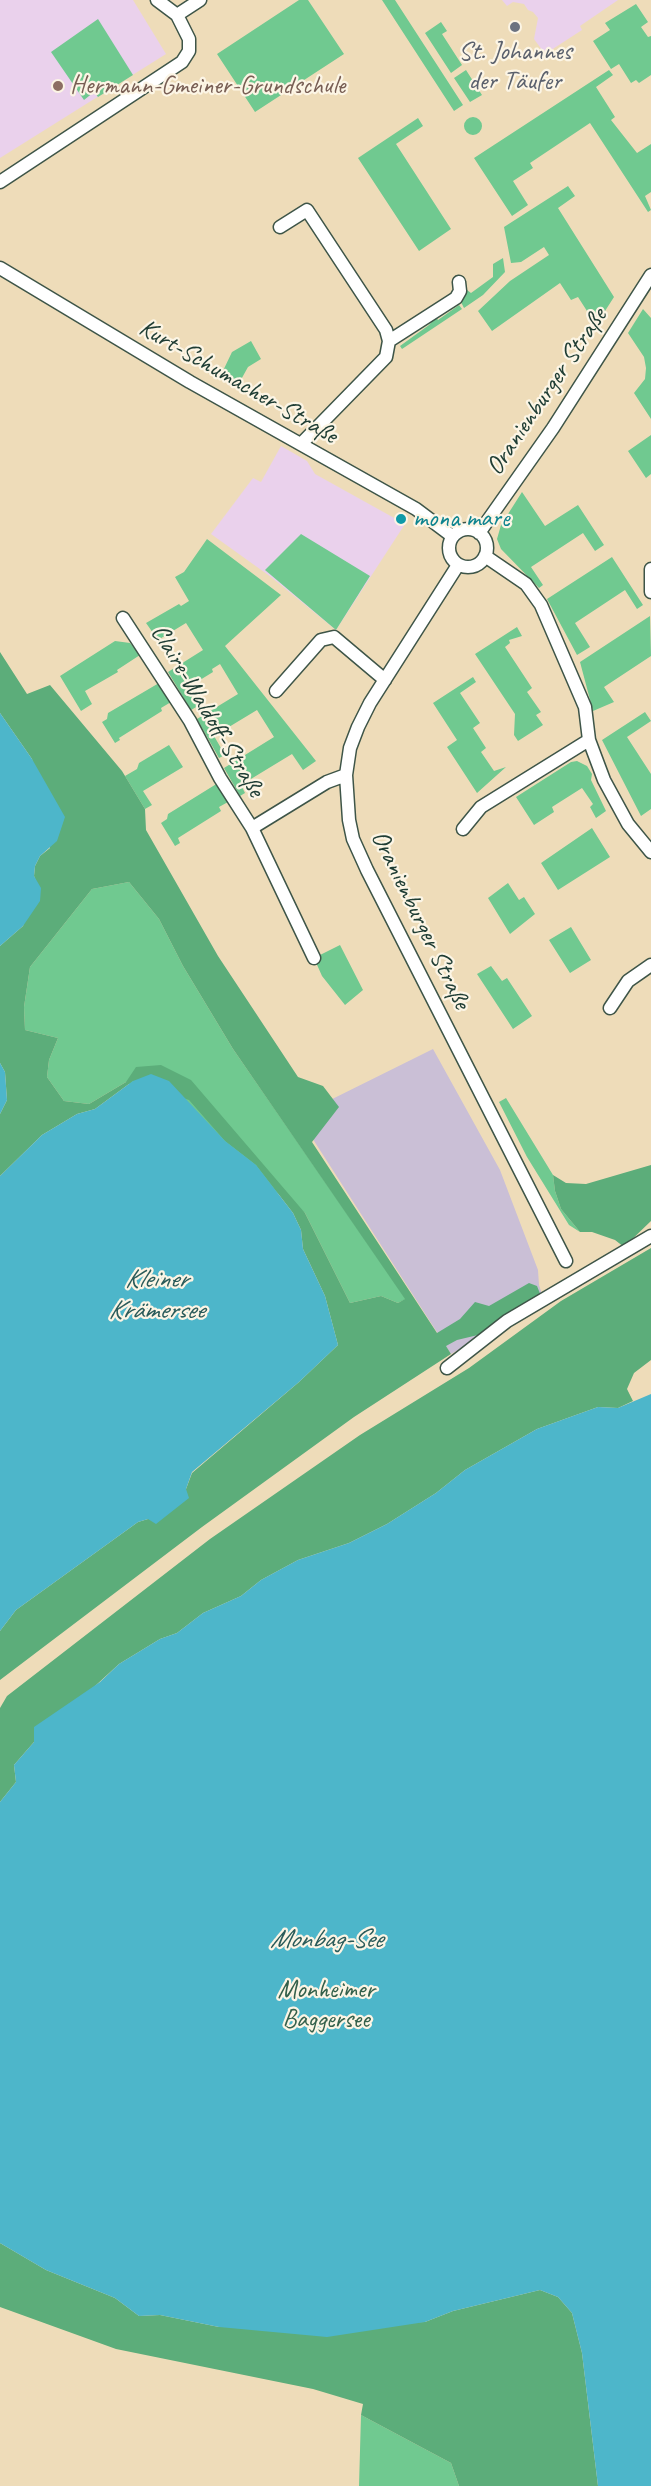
<!DOCTYPE html>
<meta charset="utf-8">
<style>
body{margin:0}
canvas{display:block;background:#eedcb9}
</style>
<canvas width="651" height="2486"></canvas>
<script>
const context = document.querySelector('canvas').getContext('2d');
context.lineJoin = 'round';
function paint(path, color) { context.fillStyle = color; context.fill(path, 'evenodd'); }
const poly = rows => new Path2D(rows.map(r => 'M' + r).join(''));
function stroke(path, color, width, dash) { context.strokeStyle = color; context.lineWidth = width; context.lineCap = dash ? 'butt' : 'round'; context.setLineDash(dash || []); context.stroke(path); }
function drawText(font, color, halo, rows, align = 'center') {
  context.font = font + ' Caveat,sans-serif'; context.lineWidth = 4.5; context.setLineDash([]); context.textBaseline = 'middle'; context.strokeStyle = halo; context.fillStyle = color; for (const [text, x, y, turn = 0] of rows) {
    context.save(); context.translate(x, y); context.rotate((+turn || 0) * Math.PI / 180); context.textAlign = isNaN(turn) ? turn : align; if (halo) context.strokeText(text, 0, 0); context.fillText(text, 0, 0); context.restore();
  }
}
paint(poly([
 [0,0,133,0,166,54,0,158],
 [502,0,618,0,580,26,582,30,545,54,534,39,538,18,533,12,528,10,524,4,513,2,507,6],
 [281,446,307,461,315,474,405,524,336,630,271,577,211,534,253,478,261,482]
]), '#ead1ec');
paint(poly([
 [433,1049,500,1170,538,1270,539,1285,544,1300,451,1354,298,1116]
]), '#cabfd6');
paint(poly([
 [299,0,308,0,344,54,255,112,217,54],
 [382,0,395,0,463,105,454,111],
 [636,4,648,22,641,27,648,37,651,36,651,75,639,83,636,80,631,83,619,64,611,69,593,41,610,30,605,23],
 [98,19,133,75,98,97,94,92,84,100,51,52],
 [441,22,447,31,442,34,462,65,451,73,425,33],
 [466,70,482,95,470,102,454,78],
 [609,70,613,75,596,87,615,117,611,120,637,153,651,144,651,192,645,196,651,210,648,212,590,123,530,163,533,168,513,181,528,205,512,216,474,158],
 '464 126a9 9 0 1 1 18 0a9 9 0 1 1-18 0Z',
 [418,118,423,126,396,144,451,229,419,251,358,158],
 [568,186,575,196,558,208,614,297,596,325,578,297,571,300,560,283,492,331,478,311,510,281,549,255,544,247,521,262,511,263,504,227],
 [503,258,505,272,483,295,464,308,461,302,463,287,471,293,493,277,493,264],
 [459,305,462,309,402,349,400,346,429,325,436,317,438,320],
 [643,309,651,318,651,419,634,393,645,379,646,368,644,357,628,333],
 [251,341,261,359,248,367,238,385,221,375,232,352],
 [651,435,651,474,646,478,628,451],
 [522,492,545,526,578,505,604,545,595,551,583,533,531,567,543,585,539,588,501,549,497,539,501,525],
 [301,534,370,576,336,630,265,570],
 [207,539,281,595,225,646,316,761,303,770,292,754,241,785,245,793,240,796,224,768,274,737,257,710,214,736,225,755,219,758,197,719,238,694,220,664,212,669,213,672,187,688,198,706,191,710,168,672,203,650,186,623,158,640,146,623,179,604,181,606,189,601,175,577,184,572],
 [612,557,643,605,637,609,625,590,575,623,590,647,577,655,547,599],
 [650,616,651,656,604,687,614,702,593,711,580,662],
 [517,627,522,636,509,640,510,643,505,647,532,688,527,692,541,712,536,715,543,725,518,741,514,735,515,714,475,654],
 [115,641,130,643,140,655,117,670,118,672,85,691,92,704,81,711,60,676],
 [473,677,476,682,460,693,480,723,473,728,486,748,481,752,494,771,506,767,477,793,447,747,457,740,433,703],
 [159,683,171,702,161,708,162,711,119,738,120,740,115,743,102,722,107,719,108,713],
 [645,712,651,721,627,737,651,774,651,809,641,816,602,740],
 [169,745,183,767,143,791,152,805,145,809,125,776,137,769,139,763],
 [577,761,587,766,592,774,591,780,606,811,596,818,590,807,593,804,582,788,552,807,554,812,534,825,516,797,571,762],
 [218,783,228,802,219,807,221,811,178,838,180,843,175,846,161,823,167,819,168,814],
 [592,828,610,857,558,890,541,863],
 [129,882,159,919,183,966,233,1049,406,1299,398,1303,381,1296,350,1303,305,1213,126,1082,89,1104,64,1101,47,1077,49,1060,58,1038,25,1030,24,1007,30,967,92,889],
 [508,883,519,900,524,897,535,914,510,934,488,898],
 [571,927,591,960,570,973,549,940],
 [340,945,363,990,345,1005,322,976,314,958],
 [491,966,502,981,507,978,532,1016,513,1029,477,974],
 [506,1098,553,1175,555,1191,561,1209,580,1232,569,1225,527,1157,499,1102],
 [361,2415,451,2463,459,2486,359,2486]
]), '#70c990');
paint(poly([
 [0,652,27,694,50,685,122,771,145,809,146,830,218,956,298,1077,323,1086,339,1107,312,1142,437,1333,460,1319,475,1302,489,1306,529,1283,537,1286,541,1296,478,1335,457,1340,446,1346,451,1354,354,1417,202,1527,0,1680,0,1631,16,1610,138,1522,148,1519,186,1489,192,1473,299,1382,338,1345,325,1296,303,1249,301,1230,293,1213,256,1165,225,1141,189,1100,133,1081,95,1109,77,1114,42,1135,0,1176,0,1114,7,1100,5,1072,0,1063,0,946,23,926,37,884,34,876,35,866,40,856,50,848,32,759,0,713],
 [129,882,159,919,183,966,233,1049,405,1299,398,1303,381,1296,350,1303,305,1213,191,1080,161,1065,136,1067,126,1082,89,1104,64,1101,47,1077,49,1060,58,1038,25,1030,24,1007,30,967,92,889],
 [651,1165,651,1221,624,1247,615,1240,592,1232,580,1232,561,1209,555,1191,553,1175,566,1183,586,1184],
 [651,1248,651,1360,634,1373,627,1389,633,1401,618,1408,598,1407,537,1429,465,1470,436,1493,387,1524,349,1543,298,1560,261,1580,241,1596,203,1613,177,1633,160,1639,119,1664,34,1742,14,1765,16,1782,0,1802,0,1708,7,1696,210,1539,360,1435,469,1368,561,1301],
 [0,2243,46,2270,115,2298,139,2316,160,2315,219,2327,425,2322,453,2311,540,2290,558,2297,572,2313,582,2353,598,2486,459,2486,451,2463,361,2415,363,2404,313,2389,116,2349,0,2307]
]), '#5cad7a');
paint(poly([
 [0,713,32,759,65,817,57,841,40,856,35,866,34,876,41,888,40,901,23,926,0,946],
 [0,1063,5,1072,7,1100,0,1114],
 [151,1074,169,1081,225,1141,256,1165,293,1213,301,1230,303,1249,325,1296,338,1345,299,1382,192,1472,186,1489,189,1498,156,1524,148,1519,138,1522,16,1610,0,1631,0,1176,42,1135,77,1114,95,1109,133,1081],
 [651,1394,651,2486,598,2486,582,2353,572,2313,558,2297,540,2290,453,2311,425,2322,327,2337,219,2327,160,2315,139,2316,115,2298,46,2270,0,2243,0,1802,16,1782,14,1765,34,1742,34,1727,100,1682,119,1664,160,1639,177,1633,203,1613,241,1596,261,1580,298,1560,349,1543,387,1524,436,1493,465,1470,537,1429,598,1407,618,1408]
]), '#4db6ca');
const street = poly([
 [177,15,200,0],
 [0,182,182,62,189,51,189,39,177,15,157,0],
 [280,227,307,210,386,330,389,341,386,357,301,444],
 [0,268,190,382,416,509,452,536],
 [389,341,456,298,460,291,459,282],
 '449 548a19 19 0 1 1 38 0a19 19 0 1 1-38 0Z',
 [479,533,553,428,651,275],
 [485,556,526,584,541,605,585,707,589,740,604,780,628,824,651,852],
 [458,565,370,703,358,727,350,748,346,775,349,820,353,839,367,870,566,1261],
 [651,569,651,592],
 [123,618,190,721,220,778,252,828,314,958],
 [276,691,321,640,334,637,385,680],
 [252,828,327,782,346,775],
 [463,829,481,807,589,740],
 [610,1008,628,981,651,965],
 [447,1368,507,1321,651,1236]
]);
stroke(street, '#3e5548', 15);
stroke(street, '#fff', 12);
for (const [x, y, r, color] of [
 [515,27,6,"#6b7280"],
 [58,86,6,"#8d6e63"],
 [401,519,6,"#0f9aa8"]
]) { const dot = new Path2D(); dot.arc(x, y, r, 0, 2 * Math.PI); context.fillStyle = color; context.fill(dot); stroke(dot, '#fcf5e5', 2); }
drawText('26px', '#5b616d', '#fcf5e5', [
 ["St. Johannes",515,52],
 ["der Täufer",515,82]
]);
drawText('26px', '#785e54', '#fcf5e5', [
 ["Hermann-Gmeiner-Grundschule",70,86]
], 'left');
drawText('26px', '#1f3d34', '#fcf5e5', [
 ["Kurt-Schumacher-Straße",238,382,30],
 ["Oranienburger Straße",547,392,-56],
 ["Claire-Waldoff-Straße",207,711,59],
 ["Oranienburger Straße",420,920,64]
]);
drawText('26px', '#0d838f', '#fcf5e5', [
 ["mona mare",413,519]
], 'left');
drawText('26px', '#33604b', '#fcf5e5', [
 ["Monheimer",326,1990],
 ["Baggersee",326,2020]
]);
drawText('italic 27px', '#2a5b5a', '#fcf5e5', [
 ["Kleiner",156,1280],
 ["Krämersee",156,1311],
 ["Monbag-See",326,1940]
]);
</script>
